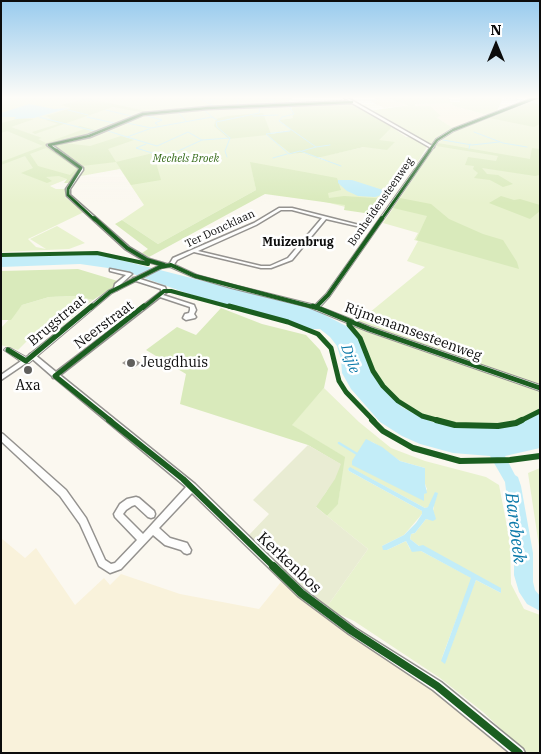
<!DOCTYPE html>
<style>
body{margin:0}
#map{position:relative;width:541px;height:754px;overflow:hidden;background:#fbf8f0;font-family:"IBM Plex Serif",serif}
canvas{display:block}
.frame{position:absolute;inset:0;border:2px solid #0c0c0c;pointer-events:none}
.north{position:absolute;left:471px;top:20px;width:50px;height:50px;-webkit-text-stroke:4px #fff;paint-order:stroke;rotate:0deg;font-size:14px;font-weight:700;line-height:20px;text-align:center;color:#0c0c0c}
.north::after{content:'';display:block;margin:auto;width:18px;height:22px;background:#0c0c0c;clip-path:polygon(50% 0,100% 100%,50% 72%,0 100%)}
</style>
<div id="map">
<canvas width="541" height="754"></canvas>
<div class="frame"></div>
<div class="north">N</div>
</div>
<script>
const context = document.querySelector('canvas').getContext('2d');
context.lineJoin = 'round';
function paint(path, color) { context.fillStyle = color; context.fill(path, 'evenodd'); }
const poly = rows => new Path2D(rows.map(r => 'M' + r).join(''));
function stroke(path, color, width, dash) { context.strokeStyle = color; context.lineWidth = width; context.lineCap = dash ? 'butt' : 'round'; context.setLineDash(dash || []); context.stroke(path); }
function drawText(font, color, halo, rows, align = 'center') {
  context.font = font + ' "IBM Plex Serif",serif'; context.lineWidth = 5; context.setLineDash([]); context.textBaseline = 'middle'; context.strokeStyle = halo; context.fillStyle = color; for (const [text, x, y, turn = 0] of rows) {
    context.save(); context.translate(x, y); context.rotate((+turn || 0) * Math.PI / 180); context.textAlign = isNaN(turn) ? turn : align; if (halo) context.strokeText(text, 0, 0); context.fillText(text, 0, 0); context.restore();
  }
}
paint(poly([
 [375,97,390,97,393,101,411,105,384,108,371,101,378,101],
 [426,102,451,103,454,106,487,115,453,128,415,104,427,104],
 [1,538,25,558,36,548,75,605,104,578,110,585,121,574,180,594,259,609,281,582,335,625,408,672,468,717,508,753,1,753]
]), '#f9f2db');
paint(poly([
 [1,97,292,97,292,100,289,101,294,118,279,120,291,130,267,134,291,154,304,153,329,162,319,157,364,147,368,147,392,127,406,137,412,137,427,147,414,168,410,169,378,215,313,199,333,178,251,163,256,190,158,244,122,220,144,205,120,169,70,178,50,186,56,189,65,189,65,197,84,212,28,239,36,247,46,249,30,239,57,226,85,243,69,249,1,252],
 [390,97,448,97,451,102,460,102,460,97,503,98,497,111,487,115,454,106,451,103,415,104,416,106,430,106,441,116,436,117,453,128,440,135,430,146,369,111,409,105,393,101],
 [540,98,540,413,513,425,504,427,465,428,433,422,420,417,402,407,381,387,371,372,361,342,348,327,358,322,425,267,407,261,418,241,414,240,418,233,383,223,436,145,445,137,459,129],
 [76,296,93,300,52,334,38,330,18,350,1,345,1,328,22,305,49,297],
 [324,388,359,422,391,448,425,461,486,477,499,485,510,542,511,584,524,609,540,615,540,753,526,753,483,712,440,678,354,621,326,608,368,549,327,516,338,503,344,457,291,425],
 [371,441,400,461,425,468,425,484,427,489,424,494],
 [351,468,425,508,434,506,431,520,426,519,415,533,411,534,410,539,419,546,423,546,501,589,501,593,476,580,441,660,472,578,421,551,410,549,406,541,387,550,382,546,404,535,422,514,422,511,349,471,348,469],
 [540,468,540,553,528,473]
]), '#e8f2ce');
paint(poly([
 [87,98,150,112,145,113,113,107,35,134,32,132,58,124,46,120,51,118,46,116,71,108,61,105],
 [530,102,540,105,540,124,534,127,489,118],
 [352,103,392,127,379,140,395,142,387,150,364,147,317,158,304,153,291,154,267,135,229,139,214,126,216,119,227,116,263,113,271,134,291,130,279,120,293,118,291,105],
 [21,118,34,119,11,127,42,138,38,139,46,143,84,129,77,127,80,126,99,131,72,141,47,145,79,167,78,172,69,183,64,183,67,179,59,176,46,177,52,181,47,183,21,173,33,168,25,156,1,165,1,162,43,146,7,131,1,133,1,123],
 [46,148,76,168,76,169,70,175,38,166,30,154],
 [121,136,134,140,108,149,116,162,153,153,164,156,155,159,161,180,131,185,116,162,82,166,51,145,64,143,90,146],
 [438,143,530,159,532,148,540,149,540,175,535,176,482,168,487,174,498,175,513,184,503,187,490,180,474,178,478,173,473,169,474,166,465,165,468,157,496,161,498,156,436,146],
 [250,162,337,178,341,190,328,193,329,198,344,196,389,199,378,215,344,210,345,205,265,194,149,257,142,253,148,249,115,224,122,220,158,244,256,190],
 [501,196,514,200,520,199,540,205,540,211,530,219,489,203],
 [400,198,431,204,449,219,483,234,503,240,517,262,519,269,416,240,427,216,393,208],
 [78,269,121,282,93,300,76,296,49,297,22,305,11,320,1,320,1,271],
 [221,308,262,324,306,335,320,350,328,369,324,388,292,425,345,457,338,504,327,516,315,506,326,492,340,464,308,445,180,404,186,374,146,350,177,327,196,335]
]), '#d9eabb');
paint(poly([
 [308,445,341,464,335,479,316,507,368,549,326,608,248,536,269,514,253,500]
]), '#e9ecd3');
paint(poly([
 [29,104,54,109,69,108,34,118,14,119,16,117,1,117,1,113],
 [338,180,352,180,383,190,387,193,375,197,358,196,347,191,338,183],
 [64,253,97,254,313,309,348,327,361,342,371,372,381,387,402,407,420,417,433,422,465,428,504,427,514,425,540,413,540,448,505,456,515,475,518,477,521,486,533,553,533,582,535,590,540,596,540,611,527,604,519,592,514,575,514,557,505,482,490,456,453,453,420,444,402,436,380,422,351,389,342,373,341,359,337,346,330,337,320,329,311,329,189,294,122,270,80,264,1,267,1,257],
 [366,439,382,447,400,461,425,468,425,484,427,493,424,494,424,501,352,465,352,461],
 [350,467,425,508,428,507,435,492,438,493,433,509,436,519,433,521,426,519,415,533,411,534,410,539,419,546,423,545,501,588,501,593,476,580,445,664,441,661,471,578,421,551,412,552,406,541,387,550,383,550,382,546,404,535,416,523,422,514,422,511,349,471,348,469]
]), '#c3edf8');
stroke(poly([
 [196,97,216,107],
 [252,97,274,100,275,105],
 [285,97,293,104],
 [500,97,527,101],
 [204,101,228,97],
 [528,101,540,104],
 [236,106,238,106,238,97],
 [289,106,294,114,282,117,279,121,316,147,330,145],
 [203,109,212,117],
 [68,110,88,115],
 [106,110,131,116],
 [178,112,186,121],
 [156,114,144,115,162,120,155,123,158,125],
 [253,116,278,115],
 [39,117,94,131],
 [87,117,114,123],
 [127,123,151,128,212,117,217,120],
 [108,131,127,137,149,129],
 [290,131,266,134,289,154,300,151,341,166],
 [474,132,503,143,527,147],
 [127,137,157,146,188,132,202,140,230,138],
 [443,140,472,145,499,142],
 [146,144,136,148,162,156,171,153],
 [469,149,470,144],
 [302,151,316,147],
 [176,152,202,140],
 [227,157,225,151,230,138,217,127,216,122,259,113,260,107],
 [273,158,287,154]
]), '#c3edf8', 1);
stroke(poly([
 [339,443,357,454]
]), '#c3edf8', 2.5);
paint(poly([
 [131,357,141,363,132,369,122,363]
]), '#9e9a96');
const minor = poly([
 [343,97,346,97,434,147,431,148,352,103,208,109,143,115,90,137,52,145,83,168,83,170,70,189,70,195,129,247,149,259,166,264,166,266,164,266,145,261,125,249,67,196,66,189,79,170,79,168,47,145,88,135,143,113,208,107,350,101,343,97],
 [279,208,292,208,367,227,365,228,326,219,292,260,271,268,261,268,194,252,177,260,173,266,169,266,169,265,173,258,254,223,279,208],
 [281,210,292,210,322,218,288,258,270,266,261,266,198,251,256,225,281,210],
 [110,269,130,273,132,274,120,285,120,288,117,290,114,288,115,284,126,275,110,271,110,269],
 [133,278,137,278,165,287,167,292,163,295,194,305,196,310,194,314,196,317,195,318,186,320,183,318,185,314,189,313,190,310,190,307,160,297,60,375,195,484,304,590,355,628,441,682,523,749,525,753,510,753,433,690,349,634,298,596,192,493,159,528,170,538,187,543,191,550,190,553,187,554,184,553,181,550,165,545,153,535,121,569,110,573,99,566,80,524,60,496,1,441,1,433,3,434,66,490,86,518,105,560,111,564,115,563,137,540,115,517,114,514,120,504,127,499,136,497,139,498,154,511,155,514,154,517,151,518,148,517,135,505,132,506,126,510,123,514,143,534,186,487,55,378,53,378,52,376,29,356,30,354,34,354,56,372,161,292,161,289,133,280,133,278],
 [24,359,28,359,29,361,1,380,1,375,24,359]
]);
const tertiary = poly([
 [535,97,539,97,454,131,438,141,330,296,320,307,371,327,540,385,540,391,367,331,308,307,231,288,193,277,170,267,162,268,112,293,29,363,23,363,4,350,6,348,10,348,26,357,108,291,158,266,171,263,197,275,234,285,315,305,326,294,436,139,452,129,535,97]
]);
stroke(minor, '#94928f', 3);
stroke(tertiary, '#94928f', 2);
paint(minor, '#fefefd');
paint(tertiary, '#fefefd');
stroke(poly([
 [49,145,89,136,143,114,208,108,352,102],
 [49,145,57,151],
 [429,151,437,140,453,130,538,97]
]), '#1b5e20', 2.5);
stroke(poly([
 [56,150,81,168,68,189,68,195,95,220],
 [381,220,430,150]
]), '#1b5e20', 3);
stroke(poly([
 [94,218,127,248,147,260,164,265],
 [1,255,97,253,148,264],
 [164,291,171,291,234,308],
 [316,307,328,295,382,218],
 [91,308,110,292,160,267,171,265,195,276,317,308],
 [143,308,164,291]
]), '#1b5e20', 4);
stroke(poly([
 [229,306,288,322,318,334,331,348,339,381,346,392,374,421],
 [313,306,369,329,540,388],
 [349,322,349,325,360,338,373,371,383,386,398,401,422,416,440,421],
 [8,350,26,361,92,306],
 [111,421,55,376,144,306],
 [520,421,540,411]
]), '#1b5e20', 5);
stroke(poly([
 [109,420,183,479,274,567],
 [372,420,383,431,413,448,460,461,510,460,540,456],
 [436,420,455,425,498,426,516,423,522,420]
]), '#1b5e20', 6);
stroke(poly([
 [273,566,301,593,352,631,437,686,519,753]
]), '#1b5e20', 8);
const sky = context.createLinearGradient(0, 0, 0, 203);
sky.addColorStop(0, '#99cbee');
sky.addColorStop(0.48, '#fdfcf8');
sky.addColorStop(1, '#fdfcf800');
context.fillStyle = sky;
context.fillRect(0, 0, 541, 203);
for (const [x, y, r, color] of [
 [131,363,5,"#605f5c"],
 [28,370,5,"#605f5c"]
]) { const dot = new Path2D(); dot.arc(x, y, r, 0, 2 * Math.PI); context.fillStyle = color; context.fill(dot); stroke(dot, '#fff', 2); }
drawText('italic 11px', '#346a17', '#fff', [
 ["Mechels Broek",186,159]
]);
drawText('11px', '#0c0c0c', '#fff', [
 ["Bonheidensteenweg",381,202,-55],
 ["Ter Doncklaan",220,229,-25]
]);
drawText('bold 12px', '#0c0c0c', '#fff', [
 ["Muizenbrug",298,243]
]);
drawText('14px', '#0c0c0c', '#fff', [
 ["Brugstraat",57,321,-40],
 ["Neerstraat",104,325,-37],
 ["Rijmenamsesteenweg",413,332,20]
]);
drawText('14px', '#0c0c0c', '#fff', [
 ["Jeugdhuis",141,363],
 ["Axa",28,386,"center"]
], 'left');
drawText('italic 15px', '#0b79a9', '#fff', [
 ["Dijle",350,359,71]
]);
drawText('16px', '#0c0c0c', '#fff', [
 ["Kerkenbos",289,563,43]
]);
drawText('italic 18px', '#0b79a9', '#fff', [
 ["Barebeek",515,528,83]
]);
</script>
